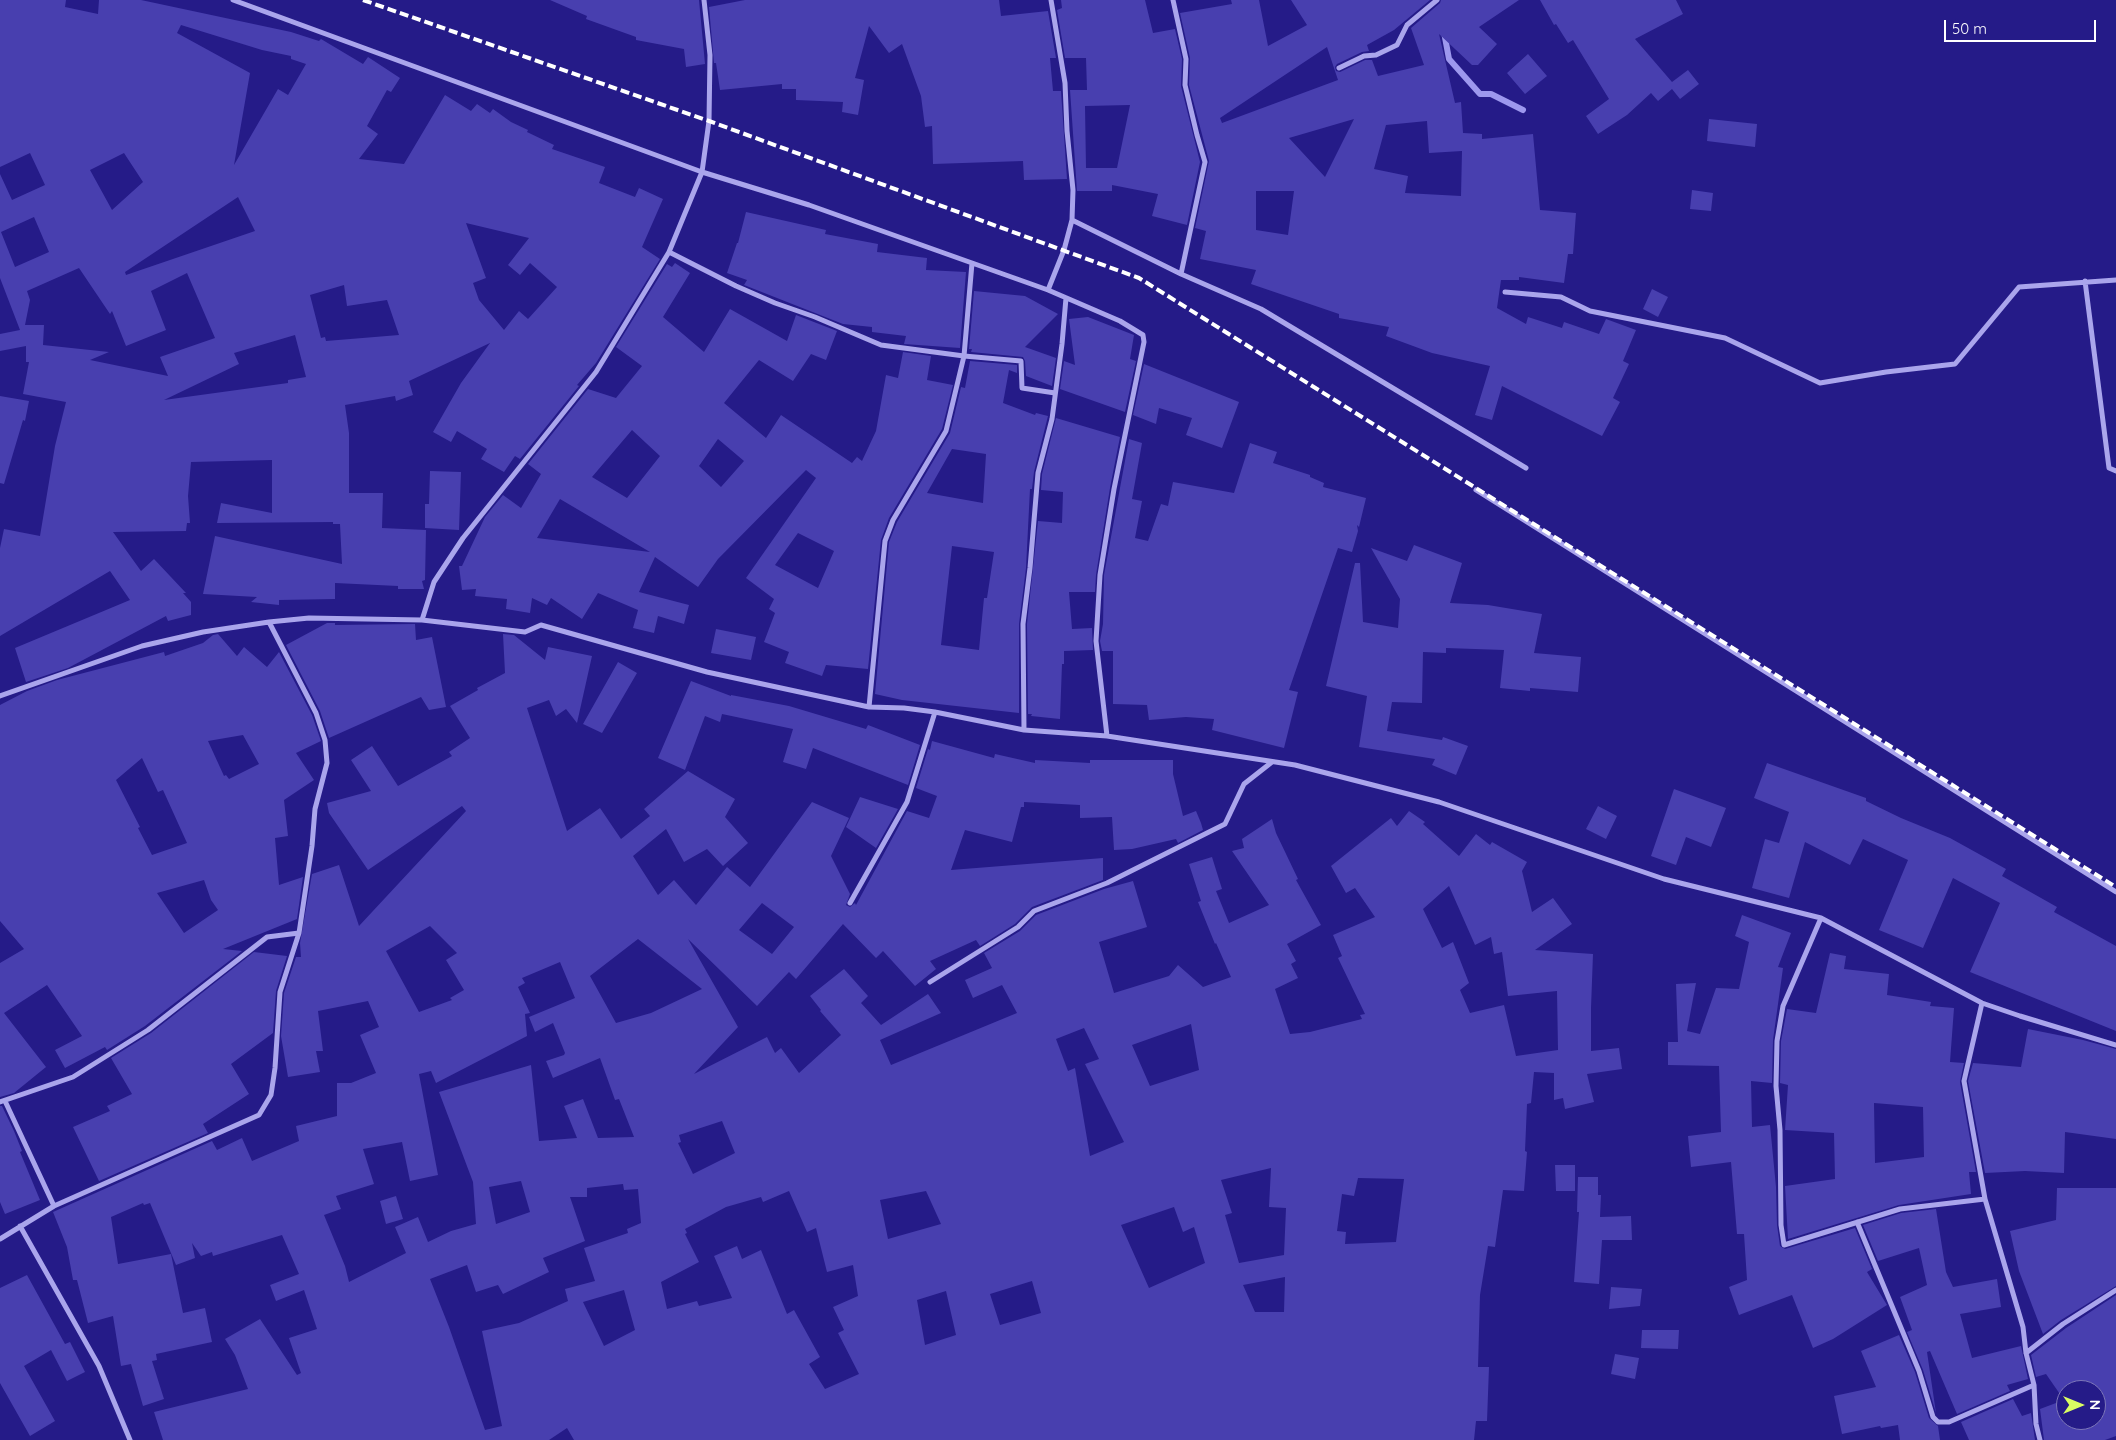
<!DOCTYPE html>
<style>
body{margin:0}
#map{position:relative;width:2116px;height:1440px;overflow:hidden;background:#251b88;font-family:Quicksand,sans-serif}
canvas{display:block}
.north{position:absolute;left:2056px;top:1380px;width:50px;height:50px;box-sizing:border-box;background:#251b88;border:1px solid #7c76b8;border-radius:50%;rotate:90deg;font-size:14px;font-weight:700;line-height:20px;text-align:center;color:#fff}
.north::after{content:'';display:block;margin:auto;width:18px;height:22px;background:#d9fd62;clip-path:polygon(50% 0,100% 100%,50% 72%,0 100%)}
.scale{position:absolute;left:1944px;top:20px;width:152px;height:22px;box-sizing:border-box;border:2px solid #fff;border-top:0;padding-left:6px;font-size:15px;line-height:18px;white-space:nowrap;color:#fff;-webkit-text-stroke:4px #251b88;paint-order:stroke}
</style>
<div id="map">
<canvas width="2116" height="1440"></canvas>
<div class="north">N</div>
<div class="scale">50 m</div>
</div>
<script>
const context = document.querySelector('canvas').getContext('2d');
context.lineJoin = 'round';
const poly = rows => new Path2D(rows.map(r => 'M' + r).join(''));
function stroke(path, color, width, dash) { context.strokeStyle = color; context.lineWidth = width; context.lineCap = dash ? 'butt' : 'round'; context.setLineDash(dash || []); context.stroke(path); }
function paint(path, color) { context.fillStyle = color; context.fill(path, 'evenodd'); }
stroke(poly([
 [1444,32,1449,59,1480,94,1491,94,1523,110]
]), '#9d98ee', 6);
paint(poly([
 [0,0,66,0,65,7,98,14,99,0,141,0,291,32,319,41,321,39,363,64,368,57,400,78,391,92,387,90,367,126,378,134,359,159,404,164,445,95,471,111,477,104,490,113,493,109,511,122,528,130,527,132,554,145,552,149,605,167,599,183,635,197,639,188,663,199,642,247,660,259,596,363,577,385,579,386,520,459,515,456,504,472,481,459,487,449,457,431,451,442,433,432,461,383,490,343,409,381,413,395,396,401,395,396,345,405,349,433,349,493,383,493,382,528,426,530,425,580,422,581,424,589,398,589,398,586,335,583,335,599,279,600,279,605,251,602,257,597,203,594,215,536,342,564,340,524,333,524,333,522,217,523,221,503,272,513,272,460,191,462,188,496,190,523,187,523,186,531,113,532,141,571,154,559,186,593,183,593,191,602,191,615,168,621,166,616,68,668,26,682,15,648,130,600,110,571,0,636,0,548,4,529,40,536,55,446,66,402,23,394,29,362,26,362,26,346,0,351,0,334,20,330,0,278,0,174,12,200,45,185,30,153,0,167],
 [181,25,262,50,291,56,291,59,306,64,288,95,278,89,234,165,250,73,177,33],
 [124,153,143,182,112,210,90,170],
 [238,197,255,231,126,275,125,272],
 [34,217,49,252,15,267,1,232],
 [466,223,529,238,508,265,520,275,530,263,557,287,528,319,519,311,504,330,479,300,473,283,486,278],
 [79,268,110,314,112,311,126,346,166,330,151,291,187,273,215,338,160,357,168,376,90,360,109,352,43,345,44,325,25,325,30,300,27,291],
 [344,285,347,306,387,300,399,335,326,341,325,337,321,338,310,295],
 [295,335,306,377,288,380,288,383,164,400,239,364,234,353],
 [550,0,699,0,705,64,686,67,684,49,636,40,636,37,586,19,587,16],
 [745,0,999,0,1001,16,1048,11,1056,58,1050,58,1053,91,1061,91,1067,179,1024,180,1023,161,933,164,932,126,925,127,921,96,902,44,889,53,869,26,855,78,864,80,858,115,842,112,843,102,796,100,796,89,782,89,782,84,720,90,716,63,714,63,709,7],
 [1061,0,1145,0,1153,33,1175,29,1182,59,1181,86,1200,162,1187,225,1152,216,1158,194,1112,185,1112,191,1077,191,1070,90,1087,90,1086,58,1065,58,1057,10,1062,8],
 [1130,105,1117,168,1086,168,1085,106],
 [1231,0,1259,0,1268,46,1307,25,1291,0,1430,0,1394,30,1367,45,1369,51,1362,52,1337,64,1335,67,1336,71,1340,72,1365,60,1372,60,1378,76,1424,65,1411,28,1440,3,1441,0,1519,0,1479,27,1497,44,1478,65,1472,65,1439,34,1455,103,1461,102,1463,133,1482,134,1482,139,1533,134,1540,210,1576,213,1573,254,1568,254,1564,283,1519,277,1519,280,1501,280,1497,308,1526,324,1528,317,1562,328,1564,322,1599,334,1606,319,1636,330,1623,361,1629,364,1613,398,1620,402,1602,436,1502,386,1492,420,1475,415,1490,366,1432,353,1386,336,1389,327,1339,318,1339,314,1251,284,1256,270,1200,259,1206,231,1195,228,1209,161,1189,85,1190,58,1180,13,1232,4],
 [1327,47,1338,80,1222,123,1220,118],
 [1354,119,1325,177,1289,138],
 [1427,121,1429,153,1462,151,1461,196,1405,193,1408,176,1374,169,1386,125],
 [1256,191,1294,191,1288,235,1256,230],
 [1540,0,1676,0,1683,14,1635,39,1672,82,1688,70,1699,84,1680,99,1672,89,1658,101,1651,93,1627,115,1598,134,1586,116,1609,99,1573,40,1568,43,1556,24,1554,25],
 [1528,54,1547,76,1525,94,1507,73],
 [1709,119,1757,124,1755,147,1707,141],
 [1692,190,1713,193,1711,211,1690,209],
 [746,212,826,230,825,234,878,244,877,252,927,258,926,270,966,272,960,348,904,344,906,336,872,332,872,327,843,324,744,285,747,280,727,273,737,243,738,243],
 [675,263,690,273,663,317,704,352,730,309,787,341,796,315,837,331,826,360,811,354,793,381,759,360,724,403,766,438,781,415,852,463,857,457,862,461,876,431,886,375,898,378,903,352,931,356,927,380,953,385,942,429,889,518,881,540,868,669,826,665,822,676,785,663,789,652,764,642,775,613,769,609,774,599,746,578,816,478,806,470,718,559,698,587,655,557,639,592,689,605,684,624,658,616,654,633,633,628,638,610,598,593,582,619,551,598,547,605,532,598,530,613,506,609,507,599,475,596,476,589,462,590,459,566,462,566,485,517,503,495,521,508,541,474,528,464,588,389,616,398,642,366,616,347,667,264,672,267],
 [632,430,660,456,627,498,592,477],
 [718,439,744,461,721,487,699,466],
 [560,499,650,552,537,538],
 [798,533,834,551,818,588,775,565],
 [1652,289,1668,297,1658,317,1643,309],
 [974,291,1025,296,1058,314,1025,347,1056,358,1052,386,1026,376,1025,361,1023,357,971,352,972,349,969,349],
 [1088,317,1134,335,1130,359,1136,361,1125,412,1060,389,1064,361,1075,365,1069,319],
 [970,361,1017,365,1017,373,1009,370,1003,403,1035,415,1036,413,1048,416,1034,472,1032,489,1030,489,1026,568,1019,624,1019,713,902,700,875,694,889,542,897,522,950,433,961,387,965,388],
 [952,449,986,454,983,503,927,493],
 [952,546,994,552,987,598,984,598,979,650,941,645],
 [1144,364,1239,402,1222,448,1186,435,1192,418,1159,408,1156,424,1133,415],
 [0,396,29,401,25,421,23,420,4,484,0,483],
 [1056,418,1120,437,1110,488,1096,575,1095,592,1069,592,1072,629,1092,628,1093,650,1064,651,1064,664,1062,664,1060,719,1031,716,1032,714,1028,714,1027,624,1038,521,1062,523,1063,492,1041,490,1042,474],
 [1129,439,1142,443,1132,499,1142,501,1135,538,1148,541,1161,504,1168,506,1173,482,1234,493,1250,443,1277,452,1273,463,1310,475,1310,477,1324,483,1323,487,1366,498,1359,527,1357,525,1358,531,1352,552,1338,548,1289,690,1298,692,1284,748,1212,730,1214,719,1186,717,1149,720,1147,705,1113,704,1113,651,1102,651,1100,641,1103,624,1104,575],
 [430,471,461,472,459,530,425,528,425,504,429,504],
 [1414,545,1462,563,1450,603,1488,605,1542,614,1534,653,1581,657,1578,692,1530,688,1530,691,1500,688,1504,650,1446,648,1446,653,1423,652,1422,703,1392,702,1387,731,1442,740,1443,737,1468,746,1456,775,1432,765,1435,759,1359,747,1367,696,1326,686,1355,563,1360,563,1363,622,1398,628,1400,599,1371,548,1407,561],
 [327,623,335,623,335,625,415,624,416,640,432,637,446,707,429,710,421,697,329,738,320,711,286,645],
 [716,629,756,637,751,660,711,653],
 [218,634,237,656,244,647,267,667,279,652,312,715,321,741,296,753,314,780,284,800,288,836,275,838,279,885,303,877,297,919,223,949,242,951,145,1026,107,1050,105,1047,65,1068,55,1050,82,1036,47,985,4,1013,46,1067,14,1093,0,1097,0,963,24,949,0,921,0,705,27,691,57,680,164,652,165,656,203,643,213,635],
 [243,735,259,764,229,779,226,775,224,776,208,741],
 [142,758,158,792,163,790,187,843,152,855,138,828,140,827,116,780],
 [204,880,211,900,218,910,184,933,157,893],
 [503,634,514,635,545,660,548,647,592,656,577,723,566,709,556,716,549,700,527,708,567,831,600,808,621,839,650,816,644,809,688,771,735,799,725,817,748,843,723,866,707,849,684,862,666,829,633,856,658,895,674,880,696,905,727,867,750,887,812,802,849,818,831,856,850,894,846,905,850,907,855,903,856,905,907,811,929,818,937,796,916,788,928,749,930,750,932,741,994,758,995,754,1035,763,1035,760,1090,763,1090,760,1173,760,1173,774,1183,816,1196,811,1201,823,1203,830,1178,843,1176,839,1132,849,1114,850,1112,817,1080,818,1080,805,1024,802,1024,807,1021,807,1012,842,965,830,951,870,1103,858,1103,880,1032,907,1015,924,980,946,976,940,930,961,936,969,915,986,883,951,876,958,843,924,796,979,789,972,757,1006,688,939,738,1027,694,1074,767,1037,775,1053,781,1048,799,1073,841,1035,820,1011,821,1010,810,996,844,969,868,996,861,1003,881,1025,928,994,941,1013,880,1040,891,1065,1017,1013,1002,985,973,998,965,980,992,968,984,953,1020,931,1036,915,1104,889,1133,881,1147,927,1099,942,1114,993,1169,976,1178,965,1203,987,1231,977,1216,943,1215,944,1198,902,1201,901,1189,864,1212,857,1222,889,1216,891,1229,923,1269,905,1232,851,1244,848,1242,839,1272,819,1276,833,1298,879,1296,880,1321,925,1287,944,1296,961,1291,964,1298,978,1275,989,1290,1034,1310,1032,1362,1019,1360,1015,1365,1014,1338,958,1342,956,1333,935,1375,917,1355,888,1346,893,1331,866,1391,818,1397,826,1409,811,1425,822,1423,824,1459,856,1476,834,1490,845,1492,842,1527,862,1522,871,1532,912,1553,898,1572,924,1535,950,1593,954,1591,1008,1591,1051,1619,1048,1622,1069,1587,1074,1594,1102,1565,1109,1563,1098,1554,1100,1554,1073,1534,1072,1531,1103,1527,1104,1525,1151,1527,1152,1524,1191,1503,1190,1495,1247,1488,1246,1480,1295,1478,1367,1489,1367,1487,1421,1476,1421,1474,1440,574,1440,567,1428,549,1440,163,1440,154,1412,248,1389,235,1355,225,1339,260,1319,297,1375,301,1373,289,1338,317,1329,304,1290,276,1301,270,1285,299,1274,282,1235,213,1256,212,1252,201,1256,192,1243,195,1258,176,1265,150,1203,144,1205,143,1203,111,1217,118,1264,171,1254,183,1313,205,1308,212,1342,156,1354,157,1360,152,1361,164,1399,143,1406,131,1364,121,1366,113,1316,88,1323,77,1280,73,1280,67,1247,53,1212,212,1141,217,1150,242,1138,252,1161,299,1141,296,1126,337,1116,337,1083,351,1083,376,1073,360,1035,379,1027,368,1001,318,1011,323,1051,316,1051,320,1072,288,1077,281,1036,284,993,296,957,301,957,300,943,312,874,339,865,359,926,466,811,462,806,368,870,329,813,327,803,371,791,351,760,372,746,398,786,452,756,449,752,470,738,450,706,478,690,477,688,505,673],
 [1449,886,1475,945,1491,937,1494,954,1502,952,1508,996,1557,991,1558,1050,1516,1056,1504,1005,1470,1013,1460,990,1469,983,1453,942,1442,948,1423,909],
 [762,903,794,927,772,954,739,930],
 [430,926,457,953,446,960,464,990,450,998,452,1000,419,1012,386,951],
 [638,939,702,989,651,1013,616,1023,590,976],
 [560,962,575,998,529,1017,535,1032,553,1023,565,1053,564,1055,546,1061,553,1078,600,1058,615,1100,619,1099,634,1137,598,1138,583,1099,564,1106,577,1138,539,1141,531,1065,439,1092,473,1182,476,1224,451,1231,428,1242,418,1217,395,1227,406,1253,349,1282,345,1266,324,1215,341,1209,336,1196,374,1184,363,1149,402,1142,410,1181,438,1175,419,1074,431,1071,436,1083,527,1036,525,1014,530,1013,518,987,525,983,522,978],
 [1191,1024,1199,1070,1150,1086,1132,1045],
 [1084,1028,1099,1059,1085,1064,1124,1142,1090,1156,1075,1068,1068,1071,1056,1039],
 [722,1121,735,1153,693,1174,678,1143,681,1142,679,1135],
 [1271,1168,1269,1207,1286,1208,1284,1255,1239,1263,1225,1215,1232,1213,1221,1180],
 [1358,1178,1404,1179,1396,1242,1345,1244,1346,1232,1337,1231,1342,1194,1354,1196],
 [521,1181,530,1212,496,1224,489,1187],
 [623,1184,624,1190,638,1189,641,1223,627,1229,628,1233,584,1248,595,1281,565,1289,568,1301,519,1323,482,1331,502,1426,485,1430,449,1327,430,1279,467,1265,476,1292,498,1285,503,1294,549,1272,543,1258,585,1241,570,1197,587,1197,587,1188],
 [789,1191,807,1232,816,1228,827,1272,853,1265,858,1296,833,1307,844,1330,838,1333,859,1374,825,1389,809,1364,820,1357,794,1310,787,1314,761,1250,742,1259,737,1246,714,1256,732,1298,699,1306,697,1301,667,1309,661,1282,699,1262,685,1234,687,1233,685,1229,726,1207,761,1197,763,1202],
 [926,1191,941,1224,888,1239,880,1200],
 [1174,1207,1183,1232,1194,1227,1205,1263,1149,1288,1121,1225],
 [1285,1277,1284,1312,1255,1312,1243,1285],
 [1032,1281,1041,1313,1000,1325,990,1294],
 [624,1290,635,1330,604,1346,583,1302],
 [946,1291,956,1335,925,1345,917,1300],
 [618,662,637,673,602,733,583,724],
 [691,681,731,696,731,695,789,706,866,729,868,725,920,745,908,785,813,748,806,769,783,762,793,729,722,714,720,722,705,716,685,770,658,758],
 [1767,763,1866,798,1866,801,1901,818,1950,838,2006,869,2002,876,2057,907,2054,912,2116,946,2116,1031,1970,972,2000,903,1953,878,1923,948,1879,930,1908,860,1863,839,1850,865,1805,842,1789,898,1752,888,1765,839,1779,843,1789,812,1754,798],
 [1674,789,1726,808,1711,847,1686,837,1676,865,1651,856],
 [860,797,898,809,876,848,846,827],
 [1598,806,1617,816,1606,839,1586,829],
 [1742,915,1791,933,1778,967,1783,968,1773,1040,1772,1083,1751,1081,1752,1127,1770,1125,1776,1187,1777,1225,1780,1246,1785,1249,1855,1228,1872,1269,1867,1272,1887,1305,1833,1339,1813,1348,1792,1295,1739,1315,1729,1287,1747,1280,1744,1234,1737,1234,1731,1162,1691,1167,1688,1136,1721,1132,1719,1066,1668,1065,1668,1042,1678,1042,1676,984,1696,983,1687,1031,1700,1034,1716,988,1739,989,1749,942,1735,936],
 [254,952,287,956,276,991,273,1033,231,1064,249,1094,203,1124,208,1133,99,1181,73,1127,110,1111,107,1106,132,1094,111,1058,151,1033],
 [1830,953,1846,956,1844,969,1889,974,1887,995,1931,1002,1930,1006,1954,1008,1950,1062,1964,1063,1960,1082,1976,1172,1969,1172,1971,1194,1899,1205,1788,1239,1785,1186,1835,1179,1834,1133,1785,1130,1788,1085,1780,1083,1781,1041,1787,1009,1816,1013],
 [1874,1103,1923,1107,1924,1157,1875,1163],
 [2028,1029,2083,1040,2116,1049,2116,1139,2065,1132,2064,1173,2025,1171,1985,1173,1968,1081,1973,1063,2021,1067],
 [0,1106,2,1106,14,1131,22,1151,20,1152,40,1200,5,1214,0,1202],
 [1555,1165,1575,1165,1575,1191,1556,1191],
 [1578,1177,1598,1177,1598,1195,1601,1195,1600,1217,1631,1216,1632,1240,1602,1240,1599,1284,1574,1282,1579,1212,1577,1212],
 [2057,1188,2116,1188,2116,1286,2061,1320,2043,1334,2019,1271,2010,1231,2056,1220],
 [396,1196,403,1219,386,1224,380,1201],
 [1936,1209,1946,1272,1953,1287,1997,1279,2001,1307,1960,1314,1972,1358,2021,1346,2028,1379,2007,1385,2010,1391,1957,1414,1930,1351,1927,1352,1936,1413,1923,1370,1907,1332,1912,1330,1900,1297,1927,1285,1919,1248,1878,1261,1863,1225,1901,1213],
 [27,1275,65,1344,70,1342,85,1372,67,1381,51,1350,24,1366,55,1421,30,1436,0,1383,0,1288],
 [1611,1287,1642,1289,1640,1306,1609,1309],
 [2116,1295,2116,1436,2105,1440,2044,1440,2040,1409,2064,1400,2046,1374,2036,1377,2031,1355,2066,1328],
 [2066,1390,2096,1390,2096,1420,2066,1420],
 [1642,1330,1679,1330,1678,1349,1641,1348],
 [1899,1335,1915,1372,1929,1418,1938,1426,1940,1440,1900,1440,1898,1425,1881,1428,1880,1426,1842,1434,1834,1396,1876,1387,1861,1351],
 [1615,1354,1639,1358,1635,1379,1611,1374],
 [2013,1399,2022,1416,2031,1413,2035,1440,1969,1440,1961,1422]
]), '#483faf');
stroke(poly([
 [233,0,702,172,809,205,1048,290,1120,321,1143,335,1144,342,1114,489,1100,575,1096,641,1107,736],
 [1173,0,1186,59,1185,85,1197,135,1205,162,1181,274],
 [1339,68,1364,56,1376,55,1397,45,1407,25,1437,0],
 [1072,220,1181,274,1261,309,1526,468],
 [669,252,736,286,775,303,815,317,881,345,964,356,1021,361,1022,388,1055,393],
 [2085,281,2109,468,2116,471],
 [1048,290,1064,250,1072,220,1073,190,1067,131,1065,83,1051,0],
 [1505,292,1561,297,1590,311,1725,338,1820,383,1886,372,1955,364,2019,287,2116,280],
 [1476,490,2116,892],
 [422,620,434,582,463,538,596,372,669,252,702,172,709,121,710,55,704,0],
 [0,696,142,646,203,632,269,622,309,618,422,620,525,632,541,625,707,672,869,707,904,708,935,712,1024,730,1107,736,1295,765,1439,802,1664,879,1821,918,1982,1003,2020,1016,2116,1045],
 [869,707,885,541,893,520,946,431,964,356,972,263],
 [1024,730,1023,624,1030,568,1038,473,1052,419,1062,344,1066,298],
 [850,903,907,802,935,712],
 [1821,918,1783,1006,1777,1041,1776,1086,1780,1130,1781,1225,1784,1245,1900,1209,1985,1199],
 [930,982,1018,927,1034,911,1107,883,1225,824,1244,784,1272,762],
 [1982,1003,1964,1081,1985,1199,2023,1327,2026,1353,2034,1385,2036,1424,2040,1440],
 [5,1101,54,1206],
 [0,1102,73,1077,148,1030,267,937,299,933],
 [1857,1222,1919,1371,1933,1417,1938,1422,1949,1422,2034,1385],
 [20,1226,99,1366,130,1440],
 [0,1239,54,1206,259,1115,271,1095,275,1068,280,992,299,933,312,846,315,809,327,763,325,740,316,713,269,622],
 [2026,1353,2063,1324,2116,1290]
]), '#aaa5ec', 5);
stroke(poly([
 [363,0,709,121,1139,278,2116,887]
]), '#fff', 4, [9, 4]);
</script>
